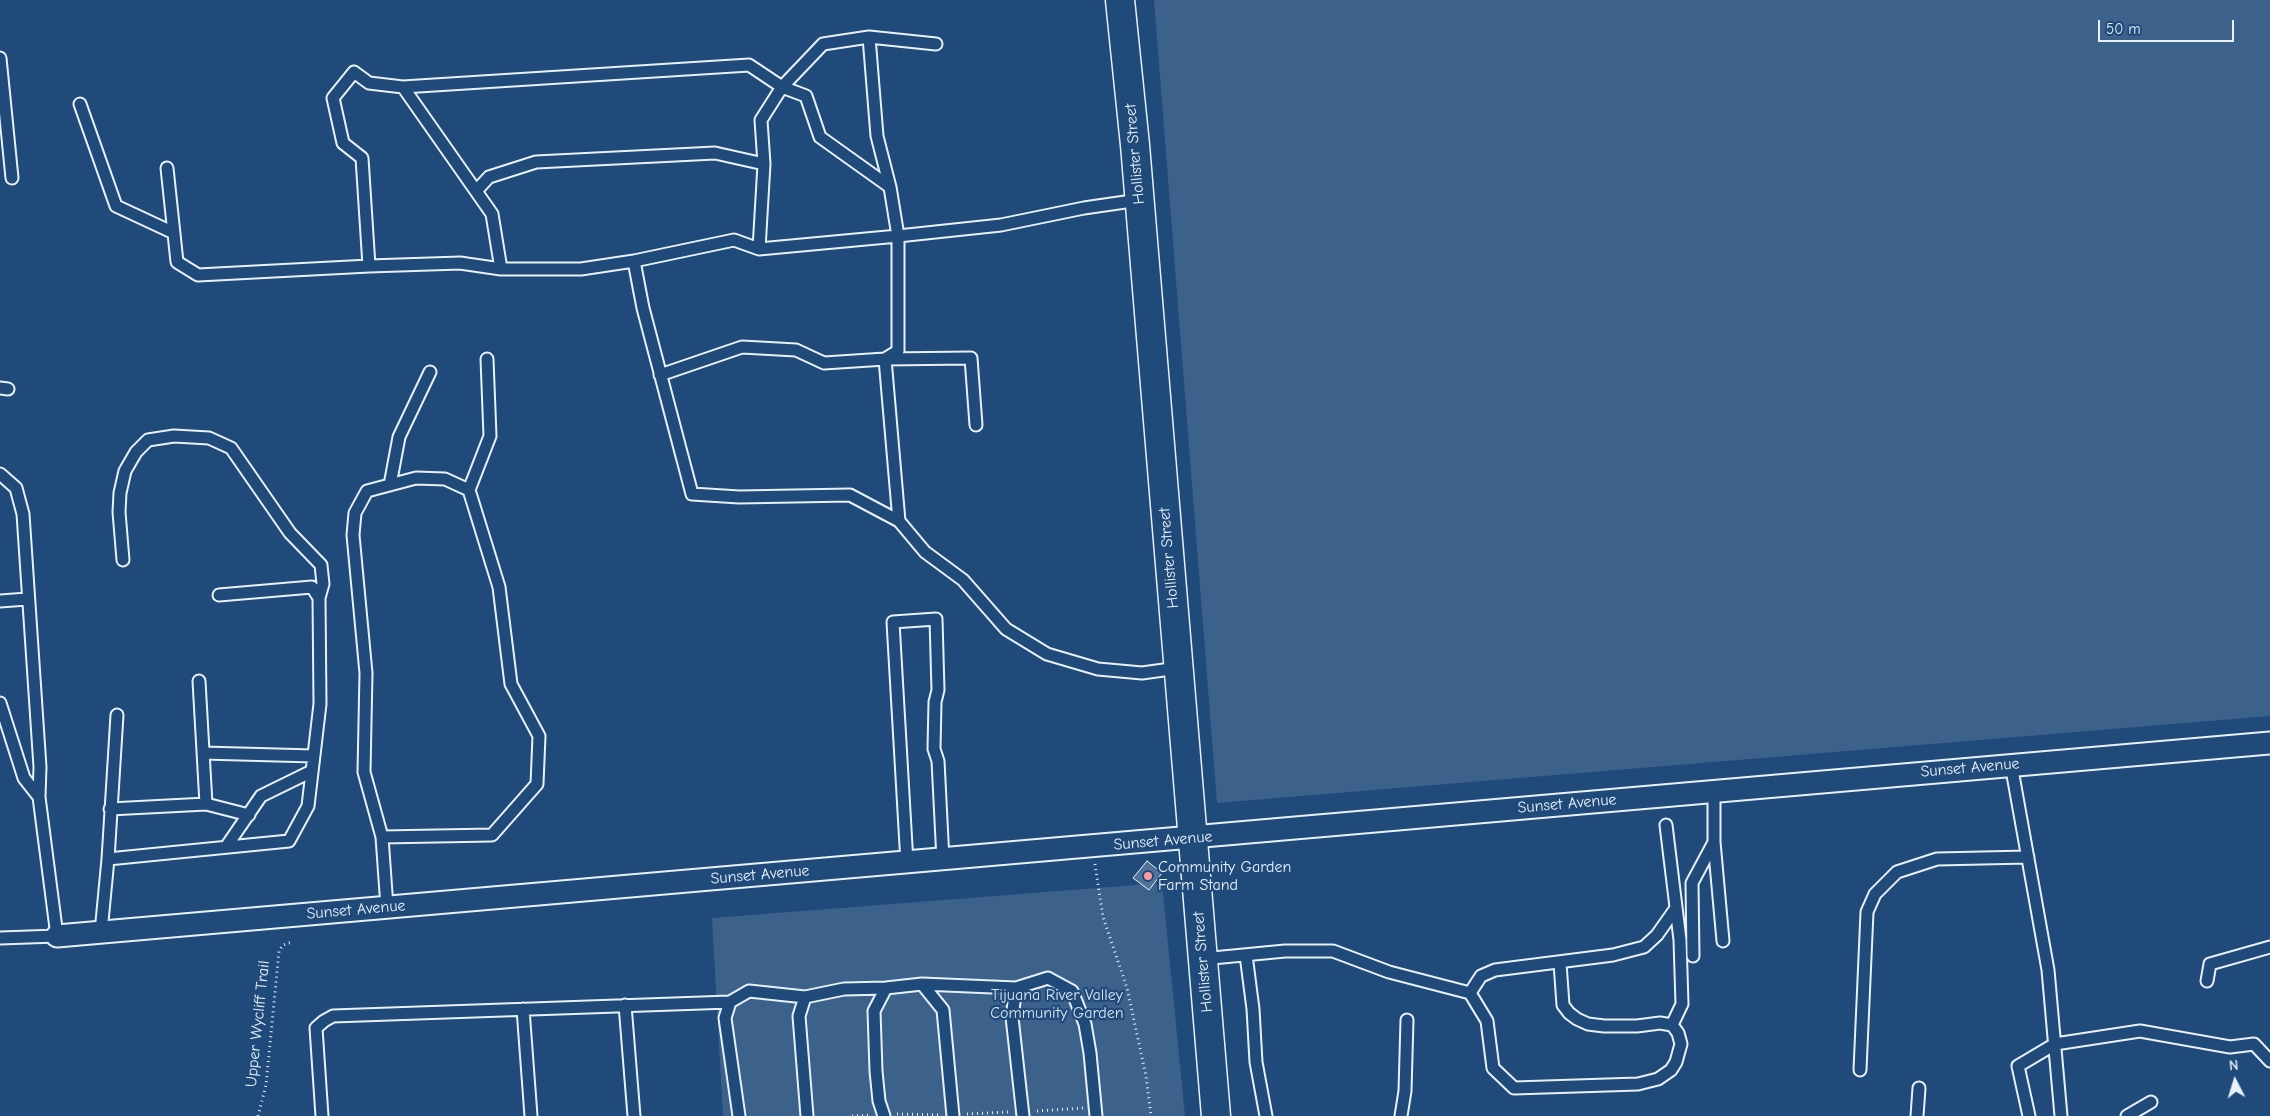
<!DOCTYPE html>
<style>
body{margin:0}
#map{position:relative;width:2270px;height:1116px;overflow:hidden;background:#1f4a7a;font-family:"Comic Neue",sans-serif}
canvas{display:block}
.north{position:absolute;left:2210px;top:1056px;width:50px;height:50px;-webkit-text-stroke:4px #1f4a7a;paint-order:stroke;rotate:355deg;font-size:14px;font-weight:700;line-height:20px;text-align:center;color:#e8f1f8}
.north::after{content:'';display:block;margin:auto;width:18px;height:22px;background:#e8f1f8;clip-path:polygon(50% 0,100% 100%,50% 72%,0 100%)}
.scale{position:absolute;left:2098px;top:20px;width:136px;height:22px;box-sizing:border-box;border:2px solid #e8f1f8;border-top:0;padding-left:6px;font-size:15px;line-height:18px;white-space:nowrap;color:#e8f1f8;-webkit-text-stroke:4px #1f4a7a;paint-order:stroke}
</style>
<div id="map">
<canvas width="2270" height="1116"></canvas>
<div class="north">N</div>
<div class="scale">50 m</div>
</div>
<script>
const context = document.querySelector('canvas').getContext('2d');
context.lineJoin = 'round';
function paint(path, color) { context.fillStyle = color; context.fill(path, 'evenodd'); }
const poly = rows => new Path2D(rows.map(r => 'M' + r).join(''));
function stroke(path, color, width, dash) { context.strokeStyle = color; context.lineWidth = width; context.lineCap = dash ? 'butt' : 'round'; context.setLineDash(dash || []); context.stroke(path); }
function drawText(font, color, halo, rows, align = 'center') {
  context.font = font + ' "Comic Neue",sans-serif'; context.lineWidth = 4.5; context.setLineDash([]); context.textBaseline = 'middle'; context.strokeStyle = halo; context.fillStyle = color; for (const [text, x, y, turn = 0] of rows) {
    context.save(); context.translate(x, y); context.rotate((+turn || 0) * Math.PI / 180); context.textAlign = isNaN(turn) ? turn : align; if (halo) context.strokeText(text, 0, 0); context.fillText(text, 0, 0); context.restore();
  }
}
paint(poly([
 [1154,0,2270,0,2270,716,1217,803],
 [1162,883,1185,1116,723,1116,712,918]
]), '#3c628c');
const building = poly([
 [1147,861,1162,873,1149,890,1133,878,1147,861]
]);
paint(building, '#517399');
stroke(building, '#e8f1f8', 1);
const service = poly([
 [869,37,877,136,890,187,898,236,898,351,885,359,899,521,925,552,963,580,1006,629,1047,654,1098,669,1142,673,1178,668],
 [0,58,12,178],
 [403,87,749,65,782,87,806,96,820,137,890,187],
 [80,104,116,206,174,233],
 [167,168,177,262,198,275,369,266,460,263,501,269,581,269,634,261,734,240,759,249,898,236,1001,225,1084,208,1139,200],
 [477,190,489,177,536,162,715,153,764,164],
 [759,249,764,164,761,120,782,87,823,44,869,37,936,44],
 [634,261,643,308,692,494,739,497,850,495,899,521],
 [369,266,362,158,343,143,333,98,354,72,369,83,403,87,492,214,501,269],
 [660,375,742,347,796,350,824,363,885,359,971,358,976,425],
 [0,388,8,389],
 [0,474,16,488,23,514,40,767,39,797,57,936,0,938],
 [390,485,399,437,430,372],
 [469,490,490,436,487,359],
 [123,560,119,512,120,493,125,471,136,452,148,440,174,436,209,438,231,448,290,533,321,565,323,584,319,598],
 [0,601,27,599],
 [199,681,206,804],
 [0,703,24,778,39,797],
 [203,753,314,756],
 [2011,764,2048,970,2061,1116],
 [110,809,206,804,249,815],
 [1666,825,1680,940,1682,1004,1672,1025],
 [382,837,364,772,366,673,353,535,355,513,367,491,416,478,445,479,469,490,499,587,511,684,539,736,537,784,492,835,382,837,387,907],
 [1714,842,1723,941],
 [226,847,261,796,312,771],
 [108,859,117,715],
 [907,863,893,622,936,619,938,690,935,702,934,749,938,761,943,860],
 [101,932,108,859,289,841,308,806,320,704,319,598,312,587,219,595],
 [1246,955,1253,1009,1256,1062,1266,1116],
 [1693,956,1692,883,1714,842,1714,791],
 [1202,959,1285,951,1333,951,1389,972,1470,993,1487,1021,1493,1068,1514,1088,1638,1084,1658,1079,1671,1070,1676,1062,1681,1044,1678,1033,1672,1025,1660,1023,1637,1026,1604,1026,1588,1024,1577,1019,1569,1013,1563,1005,1560,963],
 [2207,981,2210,964,2270,947],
 [922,984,1016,988],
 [1470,993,1481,976,1495,970,1613,955,1644,947,1657,935,1676,908],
 [625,1005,634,1116],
 [523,1009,531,1116],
 [1860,1070,1867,912,1875,894,1897,872,1937,859,2028,857],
 [322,1116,316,1028,324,1021,333,1016,730,1002],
 [739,1116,725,1018,730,1002,749,991,805,997],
 [807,1116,799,1016,805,997,844,989,886,988],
 [884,1116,879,1101,876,1071,874,1011,886,988,922,984,943,1010,953,1116],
 [1023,1116,1012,1017,1016,988,1048,978,1072,991,1085,1024,1090,1053,1096,1116],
 [1401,1116,1405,1091,1407,1020],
 [1917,1116,1919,1088],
 [2029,1116,2018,1066,2055,1044,2140,1031,2230,1047,2254,1044,2270,1061],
 [2127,1116,2151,1102]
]);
const minor = poly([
 [57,936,2270,743]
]);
const tertiary = poly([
 [1120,0,1135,145,1216,1116]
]);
stroke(service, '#e8f1f8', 15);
stroke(minor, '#e8f1f8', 25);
stroke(tertiary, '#e8f1f8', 31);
stroke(poly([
 [1095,864,1103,917,1127,988,1146,1076,1151,1116],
 [1037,1111,1083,1108],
 [897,1114,941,1115],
 [967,1114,1008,1112],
 [258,1116,266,1085,279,951,283,945,292,942],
 [852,1116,871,1115]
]), '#e8f1f8', 3, [1, 4]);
stroke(service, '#1f4a7a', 11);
stroke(minor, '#1f4a7a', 21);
stroke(tertiary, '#1f4a7a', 28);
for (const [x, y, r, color] of [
 [1148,876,5,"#ff9aa2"]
]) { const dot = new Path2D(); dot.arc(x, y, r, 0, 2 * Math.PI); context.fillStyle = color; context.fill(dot); stroke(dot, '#1f4a7a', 2); }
drawText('16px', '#e8f1f8', '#1f4a7a', [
 ["Hollister Street",1135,154,-95],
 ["Hollister Street",1169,558,-95],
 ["Sunset Avenue",1970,768,-5],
 ["Sunset Avenue",1567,804,-5],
 ["Sunset Avenue",1163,841,-5],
 ["Sunset Avenue",760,875,-5],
 ["Sunset Avenue",356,910,-5],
 ["Hollister Street",1203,962,-95],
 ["Upper Wycliff Trail",258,1024,-84]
]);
drawText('16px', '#e8f1f8', '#1f4a7a', [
 ["Community Garden",1158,867],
 ["Farm Stand",1158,885]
], 'left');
drawText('16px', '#d7e3ed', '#1f4a7a', [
 ["Tijuana River Valley",1057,995],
 ["Community Garden",1057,1013]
]);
</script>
